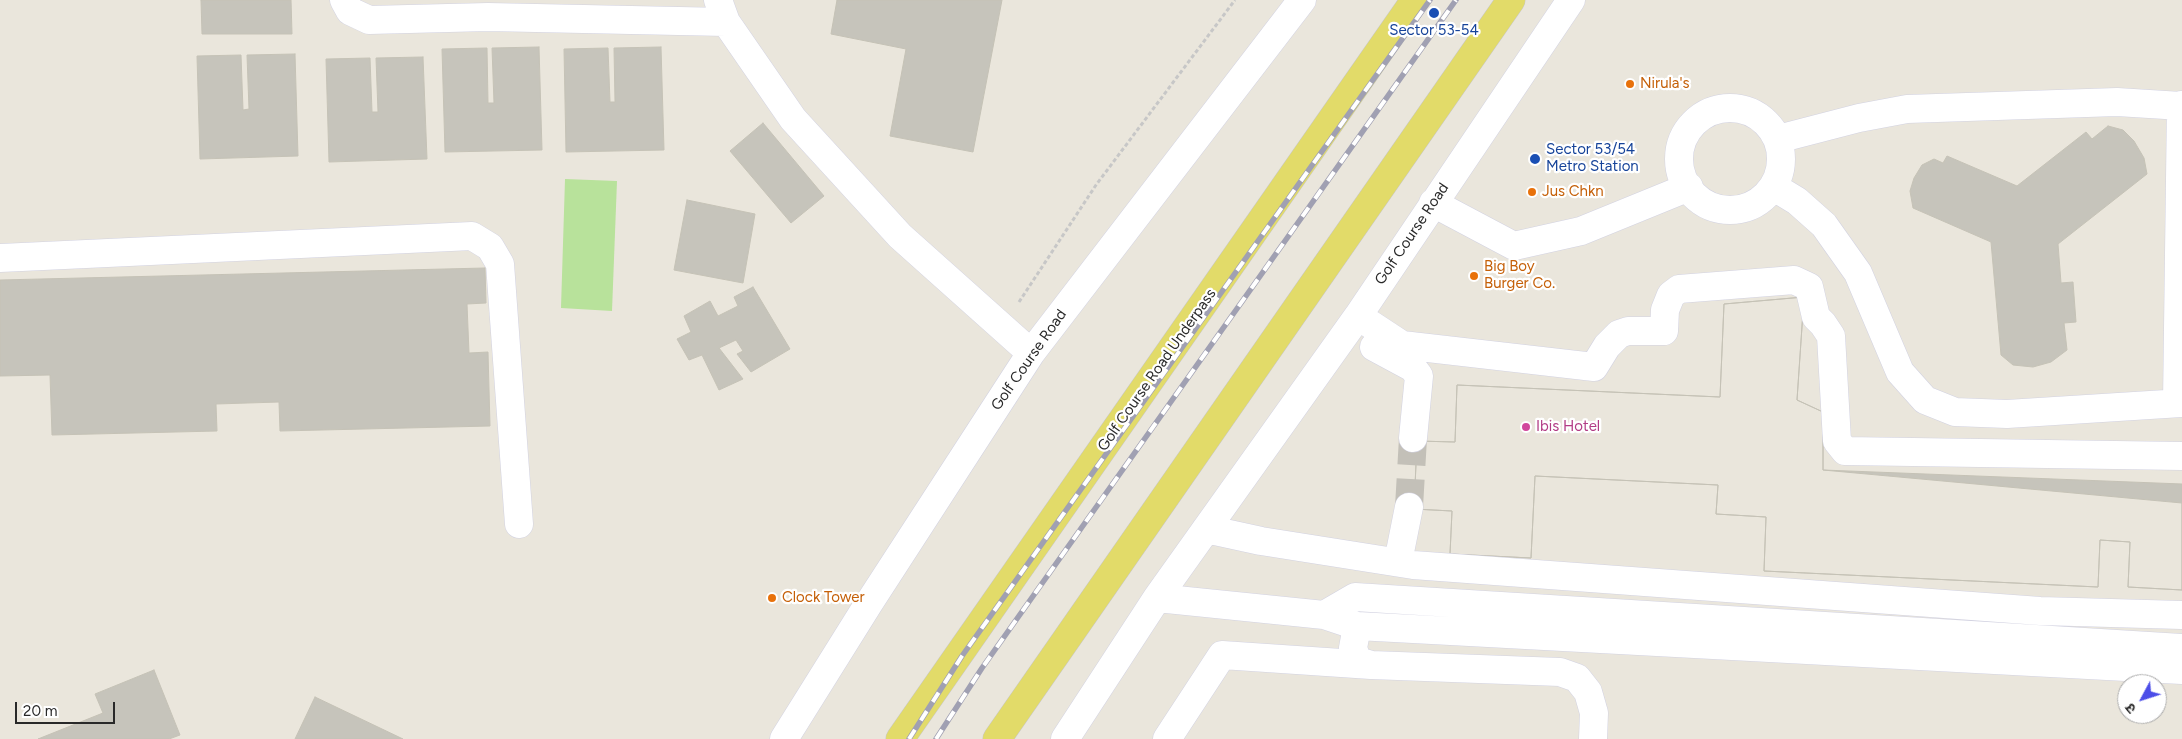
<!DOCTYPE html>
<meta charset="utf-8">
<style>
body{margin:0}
#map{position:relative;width:2182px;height:739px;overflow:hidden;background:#eae6dc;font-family:Figtree,"Noto Sans Devanagari",sans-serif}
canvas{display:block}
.north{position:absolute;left:2117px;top:674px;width:50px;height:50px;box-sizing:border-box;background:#fff;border:1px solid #a9a9a9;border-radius:50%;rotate:230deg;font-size:14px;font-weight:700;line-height:20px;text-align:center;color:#292929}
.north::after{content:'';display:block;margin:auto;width:18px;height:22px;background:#4c4ee8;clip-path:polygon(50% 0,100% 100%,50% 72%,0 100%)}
.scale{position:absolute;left:15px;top:702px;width:100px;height:22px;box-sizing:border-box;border:2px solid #292929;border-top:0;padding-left:6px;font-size:15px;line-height:18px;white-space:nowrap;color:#292929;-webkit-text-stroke:4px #fff;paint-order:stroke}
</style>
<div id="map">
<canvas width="2182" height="739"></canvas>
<div class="north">उ</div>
<div class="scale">20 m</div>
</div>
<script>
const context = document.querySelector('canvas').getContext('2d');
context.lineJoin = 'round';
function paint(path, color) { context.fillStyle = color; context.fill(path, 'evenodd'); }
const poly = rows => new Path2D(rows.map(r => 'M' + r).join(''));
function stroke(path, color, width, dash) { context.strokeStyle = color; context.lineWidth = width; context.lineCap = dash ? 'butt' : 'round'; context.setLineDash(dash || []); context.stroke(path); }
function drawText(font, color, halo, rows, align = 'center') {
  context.font = font + ' Figtree,sans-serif'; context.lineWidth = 4.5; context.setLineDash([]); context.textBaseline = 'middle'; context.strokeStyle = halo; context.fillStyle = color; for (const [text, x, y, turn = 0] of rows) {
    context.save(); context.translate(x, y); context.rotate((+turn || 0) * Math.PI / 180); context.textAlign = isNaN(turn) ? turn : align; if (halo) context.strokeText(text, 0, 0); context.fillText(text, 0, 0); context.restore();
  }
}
paint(poly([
 [565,179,617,181,612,311,561,308]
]), '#b8e29b');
const building = poly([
 [201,0,291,0,292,34,202,34,201,0],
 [837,0,1002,0,973,152,890,136,906,49,831,34,837,0],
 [539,47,542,150,445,152,442,49,487,48,488,103,494,103,492,48,539,47],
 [661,47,664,150,566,152,564,49,608,48,610,102,615,102,614,48,661,47],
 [295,54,298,156,200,159,197,56,241,55,243,110,249,109,247,55,295,54],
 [423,57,427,159,329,162,326,59,370,58,372,112,378,112,376,58,423,57],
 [763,123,824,196,791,223,730,151,763,123],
 [2108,126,2123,130,2134,141,2144,158,2147,174,2058,244,2061,283,2073,282,2076,322,2064,323,2067,350,2051,362,2033,367,2013,365,2001,355,1991,242,1913,208,1910,191,1914,178,1922,165,1934,159,1943,163,1947,156,2017,186,2086,132,2092,139,2108,126],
 [687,200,755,214,743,283,674,270,687,200],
 [485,268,486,303,467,304,469,353,488,352,490,426,280,431,279,402,216,404,217,431,52,435,50,375,0,376,0,280,485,268],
 [753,287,790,349,751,372,737,354,743,351,736,340,719,348,743,379,719,390,702,355,689,360,677,339,691,332,684,316,710,301,718,316,738,306,734,297,753,287],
 [1804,297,1797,400,1823,412,1823,470,2182,484,2182,590,2128,587,2130,542,2100,540,2098,587,1764,571,1766,517,1716,514,1718,485,1535,476,1531,558,1450,554,1452,511,1414,509,1417,441,1455,442,1457,385,1720,397,1724,304,1804,297],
 [1804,297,1797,400,1823,412,1823,470,2182,503,2182,590,2128,587,2130,542,2100,540,2098,587,1764,571,1766,517,1716,514,1718,485,1535,476,1531,558,1450,554,1452,511,1414,509,1417,441,1455,442,1457,385,1720,397,1724,304,1804,297],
 [154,670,180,735,169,739,38,739,103,713,95,694,154,670],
 [315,697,403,739,295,739,315,697]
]);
paint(building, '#c6c4bb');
stroke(building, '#c5c2b6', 1);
stroke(poly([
 [1409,507,1413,438]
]), '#c3c0b8', 28, [28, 14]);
const minor = poly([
 [344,0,350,11,369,20,488,17,726,22],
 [718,0,726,22,793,119,900,236,1031,353],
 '1679 159a51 51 0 1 1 102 0a51 51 0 1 1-102 0Z',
 [1778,139,1859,118,1907,109,2117,102,2182,106],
 [1774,187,1797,201,1824,225,1858,273,1900,372,1925,400,1955,412,2007,414,2182,403],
 [1433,203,1514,246,1581,231,1689,187],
 [0,258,472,236,490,247,500,264,519,524],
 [1358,316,1402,345,1594,367,1607,346,1619,334,1628,331,1664,331,1665,310,1671,295,1679,289,1794,280,1809,287,1816,317,1823,324,1831,336,1837,441,1845,451,2182,456],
 [1374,347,1413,368,1419,376,1413,438],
 [2177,403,2181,105],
 [1206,529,1261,541,1413,565,2040,611,2182,615],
 [1398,562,1409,507],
 [1157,598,1324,615,1357,626,2182,670],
 [1324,615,1355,597,2182,648],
 [1357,626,1353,648,1356,657,1361,662,1371,665,1560,672,1577,678,1588,692,1594,713,1593,739],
 [784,739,869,603,1031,353,1302,0],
 [1065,739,1157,598,1358,316,1571,0],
 [1167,739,1222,655,1371,665]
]);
const major = poly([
 [900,739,1415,0],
 [997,739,1511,0]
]);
stroke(minor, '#d2d2e1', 29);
stroke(major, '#c7c7c7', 29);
stroke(poly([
 [1019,302,1096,185,1235,0]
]), '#c7c7c7', 3, [4, 2.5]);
stroke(minor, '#fff', 28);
stroke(major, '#e2db69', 28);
const rail = poly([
 [909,739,962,656,1430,0],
 [936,739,982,668,1456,0]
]);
stroke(rail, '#a0a0b2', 5.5);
stroke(rail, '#fff', 4, [11]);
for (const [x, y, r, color] of [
 [1434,13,6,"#1a4fb4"],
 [1630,84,5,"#e8710a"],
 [1535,159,6,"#1a4fb4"],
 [1532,192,5,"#e8710a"],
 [1474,276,5,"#e8710a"],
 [1526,427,5,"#d1479c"],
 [772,598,5,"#e8710a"]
]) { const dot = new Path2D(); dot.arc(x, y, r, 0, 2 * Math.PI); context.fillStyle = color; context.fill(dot); stroke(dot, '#fff', 2); }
drawText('15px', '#164399', '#fff', [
 ["Sector 53-54",1434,31],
 ["Sector 53/54",1546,150,"left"],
 ["Metro Station",1546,167,"left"]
]);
drawText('15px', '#c56008', '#fff', [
 ["Nirula's",1640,84],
 ["Jus Chkn",1542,192],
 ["Big Boy",1484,267],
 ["Burger Co.",1484,284],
 ["Clock Tower",782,598]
], 'left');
drawText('15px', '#292929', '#fff', [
 ["Golf Course Road",1412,234,-56],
 ["Golf Course Road",1029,360,-55],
 ["Golf Course Road Underpass",1157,370,-55]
]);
drawText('15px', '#b23c85', '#fff', [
 ["Ibis Hotel",1536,427]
], 'left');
</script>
